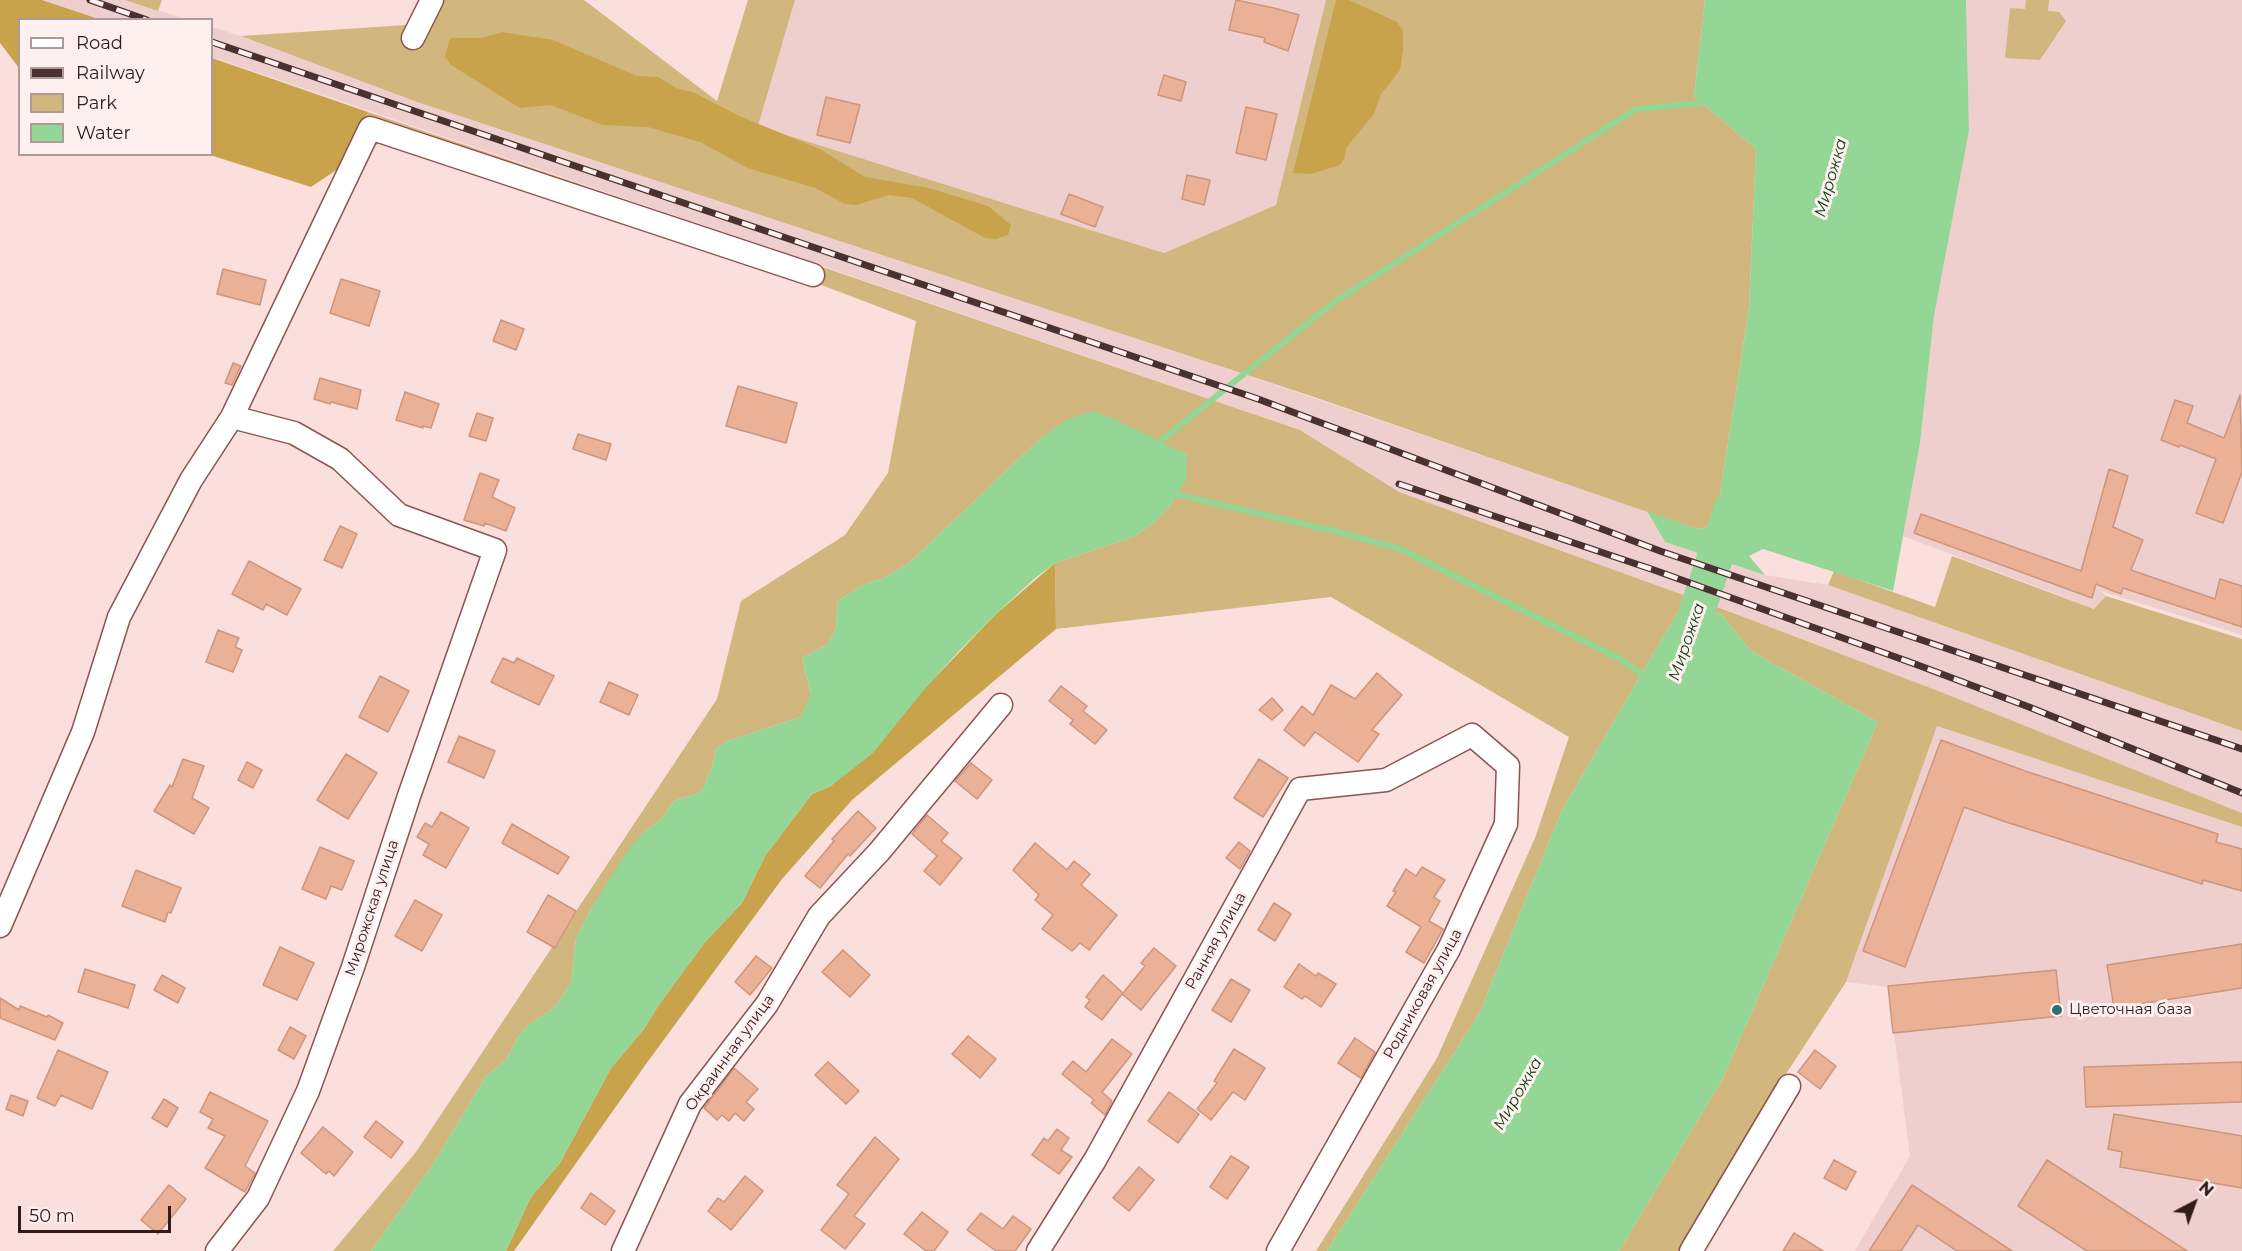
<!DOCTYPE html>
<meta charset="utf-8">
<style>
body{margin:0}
#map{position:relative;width:2242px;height:1251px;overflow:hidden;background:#fbdfdd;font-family:Montserrat,sans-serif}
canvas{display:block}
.legend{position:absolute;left:18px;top:18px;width:195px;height:138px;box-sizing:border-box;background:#fef0ef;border:2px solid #ad9b99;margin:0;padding:8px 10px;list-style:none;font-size:18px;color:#331b19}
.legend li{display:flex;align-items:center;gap:12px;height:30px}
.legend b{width:30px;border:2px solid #ad9b99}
.north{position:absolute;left:2164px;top:1173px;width:60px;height:60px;-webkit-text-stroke:4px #fef0ef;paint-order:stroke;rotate:41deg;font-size:16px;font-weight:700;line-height:24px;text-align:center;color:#331b19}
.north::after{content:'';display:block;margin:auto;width:21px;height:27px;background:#331b19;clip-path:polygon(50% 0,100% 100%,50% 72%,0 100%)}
.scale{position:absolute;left:18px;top:1206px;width:153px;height:27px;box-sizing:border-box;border:3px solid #331b19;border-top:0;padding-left:8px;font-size:18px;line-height:21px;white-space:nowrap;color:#331b19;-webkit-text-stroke:4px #fef0ef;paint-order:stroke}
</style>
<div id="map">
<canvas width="2242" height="1251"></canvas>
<ul class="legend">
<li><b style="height:8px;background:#fff"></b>Road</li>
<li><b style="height:8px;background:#4a312f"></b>Railway</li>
<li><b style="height:16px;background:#d1b67e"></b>Park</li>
<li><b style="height:16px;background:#93d695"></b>Water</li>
</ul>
<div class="north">N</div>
<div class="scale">50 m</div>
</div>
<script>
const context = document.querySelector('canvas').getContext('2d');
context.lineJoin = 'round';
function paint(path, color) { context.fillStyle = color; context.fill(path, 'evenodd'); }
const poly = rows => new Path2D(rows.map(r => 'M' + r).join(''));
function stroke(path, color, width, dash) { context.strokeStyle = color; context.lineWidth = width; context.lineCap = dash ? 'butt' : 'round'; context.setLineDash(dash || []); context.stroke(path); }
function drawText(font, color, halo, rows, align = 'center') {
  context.font = font + ' Montserrat,sans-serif'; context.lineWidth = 6; context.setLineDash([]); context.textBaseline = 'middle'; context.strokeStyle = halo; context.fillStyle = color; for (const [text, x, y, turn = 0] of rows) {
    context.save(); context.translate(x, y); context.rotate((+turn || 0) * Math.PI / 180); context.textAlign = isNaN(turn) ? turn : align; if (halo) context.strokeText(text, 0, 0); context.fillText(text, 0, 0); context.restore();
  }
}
paint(poly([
 [43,0,125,0,186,19,100,19],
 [795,0,1326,0,1276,205,1164,253,758,126],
 [1966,0,2242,0,2242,635,2101,591,2106,596,2095,609,1903,536,1920,443,1934,316,1969,131],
 [212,27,241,36,417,102,1169,349,1647,511,1665,542,1765,575,1828,585,2242,731,2242,813,1941,692,1733,613,1399,492,1300,430,212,57],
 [1937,726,2242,827,2242,1251,1855,1251,1910,1156,1888,987,1846,982]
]), '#eecfcd');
paint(poly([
 [125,0,162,0,158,11],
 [444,0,584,0,717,101,748,0,795,0,758,126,1164,253,1276,205,1326,0,1705,0,1694,96,1756,149,1749,308,1715,526,1697,529,1311,396,417,102,241,36,406,25,430,27],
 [2026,0,2049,0,2048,11,2059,12,2066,21,2040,60,2005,58,2010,8,2025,9],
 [368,112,1300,430,1399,492,1733,613,1941,692,2242,813,2242,827,1937,726,1846,982,1786,1074,1798,1083,1692,1251,1619,1251,1723,1078,1878,722,1751,651,1722,615,1683,603,1562,810,1479,1014,1327,1251,1316,1251,1437,1058,1535,838,1569,737,1331,597,1056,629,1055,563,1133,537,1155,522,1172,503,1187,455,1163,444,1044,435,909,563,886,577,861,586,838,601,836,628,828,644,802,658,811,694,801,717,727,741,716,749,712,768,708,774,704,788,699,793,674,801,662,818,641,835,592,907,576,938,571,983,554,1008,528,1025,519,1035,506,1060,486,1076,432,1166,371,1251,333,1251,416,1152,717,699,741,601,845,535,888,473,916,321,811,281,383,141,341,167],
 [1952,556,2094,609,2106,596,2242,639,2242,731,1828,585,1834,571,1935,607]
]), '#d1b67e');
paint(poly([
 [0,0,42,0,99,19,20,20,19,68,0,43],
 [1336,0,1349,0,1397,22,1403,31,1403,50,1400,70,1381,94,1374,114,1346,148,1345,157,1340,165,1311,174,1293,173],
 [502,32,553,40,637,76,658,77,676,88,695,93,739,116,820,149,865,177,929,188,988,206,1011,225,1008,235,996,239,985,238,912,198,889,195,856,205,845,204,815,188,748,168,700,142,648,127,603,125,550,105,520,108,451,65,445,57,450,38,482,38],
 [212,58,368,112,341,167,311,187,210,155,212,154],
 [1055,563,1056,629,852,800,782,879,646,1064,514,1251,506,1251,531,1197,560,1163,611,1068,644,1029,658,1006,705,942,742,903,765,856,812,794,831,786,995,615]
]), '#c9a24c');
paint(poly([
 [1705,0,1966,0,1969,131,1934,316,1920,443,1893,591,1763,549,1749,556,1765,575,1665,542,1647,511,1697,529,1715,526,1749,308,1756,149,1694,96],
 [1092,411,1117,420,1187,455,1186,480,1172,503,1155,522,1133,537,1055,563,1034,579,995,615,958,652,923,691,873,753,831,786,812,794,765,856,742,903,705,942,658,1006,644,1029,611,1068,560,1163,531,1197,506,1251,371,1251,432,1166,486,1076,506,1060,519,1035,528,1025,554,1008,571,983,576,938,592,907,628,850,641,835,662,818,674,801,699,793,704,788,708,774,712,768,716,749,727,741,801,717,811,693,802,658,828,644,836,628,838,601,861,586,886,577,909,563,1044,435,1067,420],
 [1683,603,1722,615,1751,651,1878,722,1723,1078,1619,1251,1327,1251,1479,1014,1562,810]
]), '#93d695');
stroke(poly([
 [1154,446,1334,302,1636,109,1709,102],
 [1170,493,1343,533,1403,550,1622,660,1646,677]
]), '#93d695', 6);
stroke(poly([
 [1683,652,1731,511]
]), '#93d695', 36);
const building = poly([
 [1236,0,1274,8,1299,15,1288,51,1264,42,1265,38,1229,30,1236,0],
 [1164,75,1186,82,1181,101,1158,95,1164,75],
 [826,97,860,105,850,143,817,135,826,97],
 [1246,107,1277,114,1266,160,1236,153,1246,107],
 [1187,175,1210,180,1204,205,1182,199,1187,175],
 [1069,194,1103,207,1095,227,1061,214,1069,194],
 [223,269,266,280,260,305,217,294,223,269],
 [341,279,380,291,369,326,330,313,341,279],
 [501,320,524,329,516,350,493,341,501,320],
 [233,363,241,366,232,385,225,383,233,363],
 [320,378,361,390,357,409,331,402,330,404,314,399,320,378],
 [738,386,797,403,786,443,726,426,738,386],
 [405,392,439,404,431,428,423,426,423,428,396,420,405,392],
 [2240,395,2242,472,2223,523,2196,513,2216,459,2180,445,2179,447,2161,440,2175,400,2193,406,2187,423,2224,438,2240,395],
 [477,413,493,418,486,441,469,436,477,413],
 [578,434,611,444,606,460,573,449,578,434],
 [2109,469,2128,476,2113,527,2143,540,2131,570,2215,599,2220,579,2242,586,2242,627,2123,588,2121,594,2096,584,2092,598,1914,533,1921,514,2081,571,2109,469],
 [480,473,499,480,492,497,515,508,506,531,485,523,484,526,464,520,480,473],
 [340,526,357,534,342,568,324,560,340,526],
 [249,561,301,589,287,615,266,604,263,610,232,594,249,561],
 [218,630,239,638,235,647,242,650,233,672,206,662,218,630],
 [503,658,514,663,517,658,554,676,539,705,491,682,503,658],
 [1377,673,1402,695,1372,730,1379,734,1358,762,1315,732,1304,746,1284,730,1302,706,1313,715,1331,685,1355,699,1377,673],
 [380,676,409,691,388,732,359,717,380,676],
 [609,682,638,695,629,715,600,702,609,682],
 [1061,686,1087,706,1083,711,1107,730,1095,744,1070,724,1073,720,1049,701,1061,686],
 [1272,698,1283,710,1272,720,1259,710,1272,698],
 [459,736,495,751,484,778,448,762,459,736],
 [1941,740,2025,771,2218,834,2216,842,2242,849,2242,891,2203,880,2202,884,2006,822,1964,807,1905,967,1863,951,1941,740],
 [346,754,377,773,348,819,317,800,346,754],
 [183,759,204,766,192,798,209,808,194,834,154,811,170,785,172,787,183,759],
 [1259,759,1288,778,1263,817,1234,798,1259,759],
 [247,762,262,770,253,788,238,780,247,762],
 [971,763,992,780,977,799,955,781,971,763],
 [858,811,876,828,850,856,848,854,820,888,805,876,834,841,832,839,858,811],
 [441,812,469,828,446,868,423,855,429,844,417,837,425,823,432,827,441,812],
 [927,815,948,833,941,841,962,858,940,885,924,871,937,856,912,834,927,815],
 [512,824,569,857,558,874,502,843,512,824],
 [1239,842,1250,851,1240,869,1226,858,1239,842],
 [1035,843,1067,870,1074,861,1090,874,1081,885,1117,915,1089,950,1080,943,1072,951,1042,929,1053,915,1035,900,1039,895,1013,870,1035,843],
 [320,847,354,861,342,890,331,886,326,899,302,889,320,847],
 [1422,867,1445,880,1434,897,1440,901,1429,921,1443,929,1424,963,1406,952,1421,927,1387,906,1396,892,1393,891,1406,869,1416,876,1422,867],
 [136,870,181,888,171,913,168,912,165,922,122,906,136,870],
 [548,895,576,911,555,948,527,932,548,895],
 [415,900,442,915,422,951,395,936,415,900],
 [1274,903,1291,914,1275,941,1258,930,1274,903],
 [2242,944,2242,988,2114,1008,2107,965,2242,944],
 [280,947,314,963,297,1000,263,985,280,947],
 [1154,948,1176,966,1141,1010,1122,994,1102,1020,1085,1007,1090,1000,1086,997,1103,975,1123,993,1145,966,1141,963,1154,948],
 [843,950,870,975,850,997,822,972,843,950],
 [756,956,772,968,750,995,735,982,756,956],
 [1299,964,1316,976,1318,973,1336,984,1321,1007,1305,996,1302,999,1284,987,1299,964],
 [85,969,135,985,128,1008,78,992,85,969],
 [2056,970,2061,1016,1893,1033,1888,986,2056,970],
 [162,975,185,988,178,1003,154,990,162,975],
 [1231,979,1250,990,1231,1022,1212,1010,1231,979],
 [0,998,19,1010,20,1006,47,1017,48,1015,63,1023,55,1040,0,1018,0,998],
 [290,1027,306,1036,294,1059,278,1050,290,1027],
 [968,1036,996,1059,980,1078,952,1054,968,1036],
 [1355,1038,1375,1052,1361,1078,1338,1063,1355,1038],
 [1112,1039,1132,1054,1102,1092,1112,1101,1105,1115,1091,1103,1094,1100,1062,1074,1073,1061,1086,1072,1112,1039],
 [1234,1049,1265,1068,1245,1100,1233,1092,1211,1120,1197,1109,1217,1083,1214,1081,1234,1049],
 [58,1050,108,1072,92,1109,61,1095,55,1106,37,1098,58,1050],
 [1815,1050,1836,1066,1820,1089,1798,1072,1815,1050],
 [828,1062,859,1091,846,1104,815,1075,828,1062],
 [2242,1062,2242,1102,2086,1107,2084,1067,2242,1062],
 [734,1068,758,1089,746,1102,754,1109,744,1121,735,1113,729,1121,722,1115,717,1120,704,1108,734,1068],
 [210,1092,268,1121,245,1166,255,1173,245,1192,205,1168,225,1136,208,1128,213,1119,200,1112,210,1092],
 [1169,1092,1199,1114,1178,1143,1148,1121,1169,1092],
 [11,1095,28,1101,23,1116,6,1109,11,1095],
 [164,1099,178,1108,167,1127,152,1118,164,1099],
 [2114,1114,2242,1136,2242,1188,2120,1167,2122,1152,2108,1149,2114,1114],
 [376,1121,403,1142,391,1158,364,1137,376,1121],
 [323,1127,353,1152,334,1176,329,1171,326,1174,301,1153,323,1127],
 [1057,1129,1069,1138,1061,1150,1072,1157,1059,1174,1032,1155,1044,1138,1048,1141,1057,1129],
 [875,1137,899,1159,854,1216,865,1224,845,1249,821,1230,849,1194,837,1185,875,1137],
 [1231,1156,1249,1167,1227,1199,1210,1187,1231,1156],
 [1834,1160,1856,1172,1846,1190,1824,1178,1834,1160],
 [2047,1160,2124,1210,2187,1251,2087,1251,2018,1206,2047,1160],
 [1139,1167,1154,1180,1129,1211,1113,1198,1139,1167],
 [745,1176,763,1191,731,1230,708,1211,718,1198,724,1202,745,1176],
 [169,1185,186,1199,158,1234,141,1220,169,1185],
 [1912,1185,2012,1251,1957,1251,1918,1225,1901,1251,1869,1251,1912,1185],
 [591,1193,615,1211,605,1225,581,1208,591,1193],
 [922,1212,948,1232,934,1251,926,1251,904,1234,922,1212],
 [981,1213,1003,1229,1013,1216,1031,1229,1015,1251,996,1251,967,1230,981,1213],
 [1794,1233,1823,1251,1783,1251,1794,1233]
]);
paint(building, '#eab197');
stroke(building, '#cd957c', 1.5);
const street = poly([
 [413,38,432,0],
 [0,926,83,732,119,617,191,480,232,417,370,128,813,275],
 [217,1251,258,1198,308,1091,353,967,409,796,495,550,399,515,340,459,294,433,232,417],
 [623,1251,690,1104,767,1004,819,916,879,852,1001,705],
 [1038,1251,1095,1160,1300,789,1386,780,1472,735,1508,766,1506,824,1449,949,1278,1251],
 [1691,1251,1789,1086]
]);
stroke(street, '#8c544f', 25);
stroke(street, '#fff', 22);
const rail = poly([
 [90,0,147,20],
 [212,42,1258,399,1660,551,2242,749],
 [1399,484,1654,570,1915,664,2029,707,2242,793]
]);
stroke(rail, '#4a312f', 7);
stroke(rail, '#fef0ef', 4.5, [14]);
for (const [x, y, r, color] of [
 [2057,1010,6,"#277078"]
]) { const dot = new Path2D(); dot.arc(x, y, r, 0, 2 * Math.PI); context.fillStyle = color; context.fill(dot); stroke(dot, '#fef0ef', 2); }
drawText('15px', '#331b19', '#fef0ef', [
 ["Мирожская улица",372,908,-72],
 ["Ранняя улица",1216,941,-61],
 ["Родниковая улица",1423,994,-61],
 ["Окраинная улица",730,1053,-54]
]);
drawText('15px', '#331b19', '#fef0ef', [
 ["Цветочная база",2069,1010]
], 'left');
drawText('italic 16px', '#0c3c12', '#fef0ef', [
 ["Мирожка",1831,178,-74],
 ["Мирожка",1687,642,-71],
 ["Мирожка",1518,1094,-60]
]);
</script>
